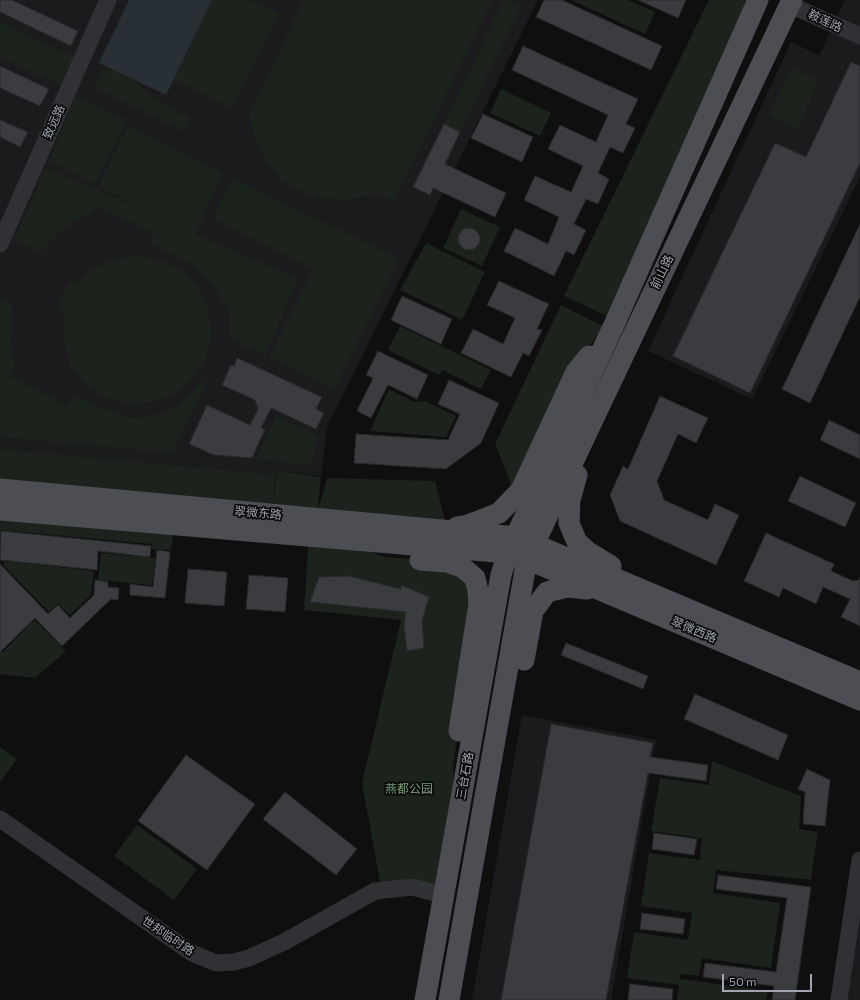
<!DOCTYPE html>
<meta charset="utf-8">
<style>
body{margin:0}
#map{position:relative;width:860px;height:1000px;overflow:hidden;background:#0f0f10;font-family:Commissioner,sans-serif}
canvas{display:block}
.scale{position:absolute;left:722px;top:974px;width:90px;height:18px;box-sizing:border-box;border:2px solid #a0a5b1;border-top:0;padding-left:5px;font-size:12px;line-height:14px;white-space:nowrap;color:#a0a5b1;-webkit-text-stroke:3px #0a0a0b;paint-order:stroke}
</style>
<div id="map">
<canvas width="860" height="1000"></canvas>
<div class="scale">50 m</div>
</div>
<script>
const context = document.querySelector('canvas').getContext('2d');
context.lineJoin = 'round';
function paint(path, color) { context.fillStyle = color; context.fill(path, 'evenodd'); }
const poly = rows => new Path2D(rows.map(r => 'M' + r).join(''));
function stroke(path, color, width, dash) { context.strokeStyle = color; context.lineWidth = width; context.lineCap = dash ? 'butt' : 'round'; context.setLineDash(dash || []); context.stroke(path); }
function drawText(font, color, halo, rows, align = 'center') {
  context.font = font + ' Commissioner,"Noto Sans SC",sans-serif'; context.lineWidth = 3.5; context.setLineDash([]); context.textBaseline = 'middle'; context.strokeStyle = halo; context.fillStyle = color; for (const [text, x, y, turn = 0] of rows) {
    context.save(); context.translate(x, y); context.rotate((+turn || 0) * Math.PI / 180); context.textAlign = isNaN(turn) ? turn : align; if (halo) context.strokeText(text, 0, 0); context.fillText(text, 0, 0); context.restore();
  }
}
paint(poly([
 [0,0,538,0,327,427,321,476,277,471,272,514,0,488],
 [845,0,860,0,860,177,752,399,648,351,791,42,819,55],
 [522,715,656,740,611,1000,472,1000],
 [860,861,860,1000,839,1000]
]), '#1b1b1d');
paint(poly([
 [212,0,249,0,279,14,232,108,173,80],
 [304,0,492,0,394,200,375,194,347,200,315,197,282,182,264,158,255,140,249,114],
 [504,0,510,0,521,5,460,132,444,124],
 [571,0,628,0,655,12,645,34],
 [709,0,752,0,613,319,564,296],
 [0,22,74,57,60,85,0,57],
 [791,67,819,80,797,129,769,116],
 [115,70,127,75,152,96,190,119,183,131,94,87,101,71],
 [501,89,551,113,540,136,490,113],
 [75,96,127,120,95,184,49,161],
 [128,125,224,173,195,234,298,279,265,355,230,339,230,320,227,308,216,289,202,274,190,263,150,244,153,233,97,206,93,212,76,220,64,228,41,252,14,240,46,168,142,209,98,186],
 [232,178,399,259,334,389,269,358,313,269,212,218],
 [461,209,500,227,482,266,443,248],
 [426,243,485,272,462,320,400,290],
 [144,256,170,264,188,276,200,290,208,309,211,335,206,358,195,376,179,391,157,401,133,404,106,398,87,386,71,366,63,339,64,314,57,308,70,281,78,284,95,268,118,258],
 [0,298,12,303,11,345,15,368,10,376,67,406,73,396,128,418,148,417,168,411,185,399,209,375,173,453,0,437],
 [561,305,605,327,572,365,513,489,495,444],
 [400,326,491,370,481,389,442,370,439,375,388,350],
 [389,389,414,402,425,401,456,416,446,437,370,431],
 [276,417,318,436,310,466,256,459],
 [0,449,275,475,272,508,0,482],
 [277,471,321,477,317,513,327,478,435,481,446,525,272,514],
 [0,512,174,528,171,550,152,549,152,544,0,530],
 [309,536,333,538,385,557,446,562,462,567,479,604,453,765,456,826,443,894,380,882,362,783,401,620,304,610],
 [101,553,155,558,152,585,98,580],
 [4,561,94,571,91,595,70,615,58,603,49,612,3,565],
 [34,620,66,651,35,678,0,674,0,649,3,652],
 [0,747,17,759,0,782],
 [712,761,801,796,799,829,818,832,811,880,716,870,713,893,780,903,771,968,702,958,699,976,680,974,680,979,768,991,766,1000,677,1000,679,985,627,978,634,932,688,940,692,913,641,906,649,853,700,860,702,838,651,831,660,778,709,785],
 [137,825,197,869,174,900,114,856]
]), '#1b231c');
paint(poly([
 [129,0,212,0,166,95,99,63]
]), '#282f35');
const building = poly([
 [0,0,12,0,78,31,71,46,0,12,0,0],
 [544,0,562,0,662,46,651,70,536,17,544,0],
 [638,0,686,0,678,18,638,0],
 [523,46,638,99,626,124,635,128,623,153,610,147,598,173,609,179,598,204,586,199,574,224,586,230,574,255,566,251,554,276,504,251,515,228,548,244,559,217,524,200,535,176,571,192,583,166,548,149,560,125,596,142,608,115,512,70,523,46],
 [851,62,860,66,860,163,750,393,673,356,775,143,806,157,851,62],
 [0,66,49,89,40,106,0,88,0,66],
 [483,114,533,137,522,162,471,138,483,114],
 [0,120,28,132,20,147,0,137,0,120],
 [444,124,460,132,445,164,506,193,495,217,433,188,430,195,413,187,444,124],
 [860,224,860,297,810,403,782,389,860,224],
 '458 239a11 11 0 1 1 22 0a11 11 0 1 1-22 0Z',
 [499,281,549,304,537,329,542,330,529,356,523,353,511,377,461,353,473,329,503,344,515,318,487,305,499,281],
 [402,296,452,319,441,344,391,320,402,296],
 [378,351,428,375,417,399,388,385,371,418,357,411,373,378,366,375,378,351],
 [237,358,322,397,316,409,324,413,316,429,271,408,261,428,265,429,252,458,214,455,189,444,207,405,250,425,258,409,255,400,222,385,231,365,234,366,237,358],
 [449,380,499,403,481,443,446,469,354,463,356,434,448,440,460,414,438,404,449,380],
 [660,396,708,418,696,443,678,434,657,481,664,500,708,520,715,504,739,515,716,565,620,521,610,495,623,466,628,469,660,396],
 [829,420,860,435,860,459,820,440,829,420],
 [800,476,856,503,845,527,788,501,800,476],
 [1,531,151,546,150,557,98,551,97,570,0,560,1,531],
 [766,533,834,564,831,571,853,581,859,580,860,577,860,626,841,617,850,599,823,587,816,604,783,588,779,597,744,581,766,533],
 [157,550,170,552,165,598,130,595,130,584,153,587,157,550],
 [0,564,48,614,58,605,70,618,94,595,95,580,108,582,108,587,119,588,118,600,111,599,62,646,35,618,0,652,0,564],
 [188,569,227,572,224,606,185,603,188,569],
 [249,575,288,578,285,612,246,609,249,575],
 [349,576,401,589,401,585,429,597,422,621,424,648,407,651,404,624,406,612,310,602,319,577,349,576],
 [566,643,648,676,643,689,561,655,566,643],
 [695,694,788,735,778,760,684,719,695,694],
 [551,724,653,743,650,757,708,765,706,781,648,773,606,1000,501,1000,551,724],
 [186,755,255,804,207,870,138,821,186,755],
 [807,769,830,780,825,826,803,824,805,792,798,789,807,769],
 [285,792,357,849,336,875,263,819,285,792],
 [654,833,697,839,694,855,652,849,654,833],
 [718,875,811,887,795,1000,772,1000,774,986,703,977,705,963,776,972,787,898,716,889,718,875],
 [642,913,685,919,683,934,640,929,642,913],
 [630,984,673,989,672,1000,628,1000,630,984]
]);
paint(building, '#3b3c40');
stroke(building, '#29292c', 1);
stroke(poly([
 [790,5,860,36],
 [0,244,108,0],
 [0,819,192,953,216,963,234,962,249,958,284,942,375,891,412,887,443,895],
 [839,1000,860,860]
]), '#303135', 17);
stroke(poly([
 [577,475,570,500,569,523,577,542,588,552,611,566],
 [0,489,517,537,860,682],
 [0,510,508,553,527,559,860,700],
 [457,527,468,525,499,513,521,490,576,372,589,356],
 [420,560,447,562,462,567,475,578,478,591,479,604,459,731],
 [524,660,533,611,547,592,567,587,587,589],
 [425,1000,501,575,508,553,614,325,758,0],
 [449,1000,527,559,792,0]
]), '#4c4e54', 21);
drawText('12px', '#a0a5b1', '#0a0a0b', [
 ["鞍莲路",825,21,25],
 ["致远路",54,122,-66],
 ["前山路",662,272,-64],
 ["翠微东路",258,513,5],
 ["翠微西路",694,630,23],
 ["三台石路",465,776,-80],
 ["世邦临时路",168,936,34]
]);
drawText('12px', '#779d79', '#0a0a0b', [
 ["燕都公园",409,789]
]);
</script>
